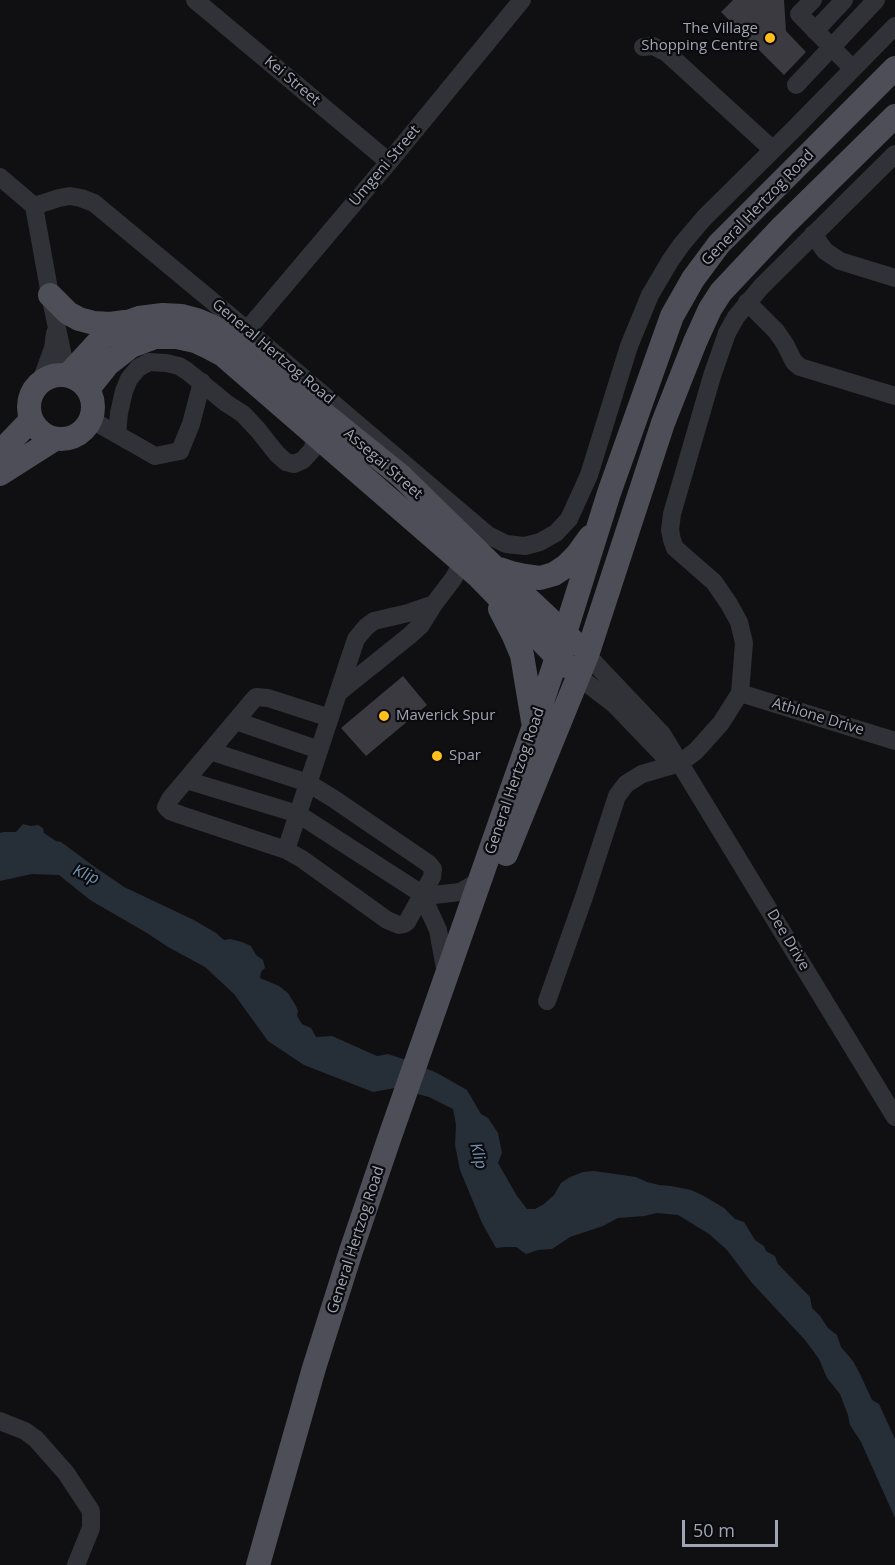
<!DOCTYPE html>
<style>
body{margin:0}
#map{position:relative;width:895px;height:1565px;overflow:hidden;background:#101012;font-family:"Open Sans",sans-serif}
canvas{display:block}
.scale{position:absolute;left:682px;top:1520px;width:96px;height:27px;box-sizing:border-box;border:3px solid #a0a5b4;border-top:0;padding-left:8px;font-size:18px;line-height:21px;white-space:nowrap;color:#a0a5b4;-webkit-text-stroke:4px #0b0b0d;paint-order:stroke}
</style>
<div id="map">
<canvas width="895" height="1565"></canvas>
<div class="scale">50 m</div>
</div>
<script>
const context = document.querySelector('canvas').getContext('2d');
context.lineJoin = 'round';
function paint(path, color) { context.fillStyle = color; context.fill(path, 'evenodd'); }
const poly = rows => new Path2D(rows.map(r => 'M' + r).join(''));
function stroke(path, color, width, dash) { context.strokeStyle = color; context.lineWidth = width; context.lineCap = dash ? 'butt' : 'round'; context.setLineDash(dash || []); context.stroke(path); }
function drawText(font, color, halo, rows, align = 'center') {
  context.font = font + ' "Open Sans",sans-serif'; context.lineWidth = 4.5; context.setLineDash([]); context.textBaseline = 'middle'; context.strokeStyle = halo; context.fillStyle = color; for (const [text, x, y, turn = 0] of rows) {
    context.save(); context.translate(x, y); context.rotate((+turn || 0) * Math.PI / 180); context.textAlign = isNaN(turn) ? turn : align; if (halo) context.strokeText(text, 0, 0); context.fillText(text, 0, 0); context.restore();
  }
}
paint(poly([
 [23,824,31,826,38,825,43,828,44,833,56,841,61,842,95,867,124,887,194,920,216,933,224,940,230,939,242,942,251,946,256,955,263,960,265,968,261,972,260,978,279,986,288,993,296,1006,298,1011,297,1016,302,1024,311,1028,316,1037,332,1036,377,1056,388,1054,406,1060,437,1073,467,1090,481,1114,488,1118,498,1133,502,1153,498,1163,517,1196,527,1209,535,1209,544,1204,554,1195,561,1183,570,1177,583,1172,594,1171,636,1177,647,1182,659,1185,671,1186,691,1190,704,1196,724,1208,735,1219,744,1222,755,1240,764,1246,766,1251,775,1256,778,1264,810,1297,812,1308,820,1316,828,1328,837,1335,841,1347,853,1361,860,1374,872,1400,879,1404,895,1439,895,1518,861,1442,850,1425,848,1415,840,1394,827,1378,819,1359,805,1340,752,1283,727,1250,709,1234,678,1215,657,1213,644,1216,618,1218,603,1226,570,1237,552,1249,538,1250,526,1254,516,1247,505,1247,496,1248,482,1223,460,1170,455,1145,456,1125,453,1109,429,1097,395,1088,373,1092,304,1065,268,1041,234,994,205,967,168,947,147,933,90,900,59,875,32,874,0,881,0,833,4,832,16,832]
]), '#262e37');
paint(poly([
 [733,0,784,0,786,31,806,52,784,75,721,12],
 [403,676,427,705,366,756,341,728]
]), '#3a3a40');
stroke(poly([
 [195,0,389,162],
 [813,0,799,14,853,69],
 [815,31,844,0],
 [643,47,653,46,667,53,773,150],
 [796,85,876,0],
 [0,177,34,206,50,295,67,375],
 [34,206,59,198,70,196,81,198,94,203,247,330,488,535,506,544,525,546,540,542,556,533,569,519,589,475,629,346,650,295,670,261,682,244,704,218,794,129,895,26],
 [813,234,825,251,840,261,895,278],
 [747,302,776,331,785,344,794,362,800,367,895,396],
 [247,330,389,162,522,0],
 [41,381,53,348,55,333],
 [90,419,155,456,180,451,191,424,202,382],
 [117,434,119,413,124,391,129,379,138,368,149,362,166,363,179,366,187,371,226,403,243,414,258,430,277,454,286,462,294,464,303,460,312,450,317,436,316,425],
 [587,655,662,734,895,1117],
 [579,677,614,704,663,755,679,762],
 [338,693,409,636,421,625,434,604],
 [740,693,895,741],
 [236,721,319,750],
 [210,751,308,783,334,799,429,864,433,869,432,877,407,922,404,924,399,925,387,920,302,859,286,850,181,815,170,811,166,807,170,799,254,699,256,697,268,698,330,718],
 [186,780,298,814,425,896,427,906,438,930,446,974],
 [286,850,356,639,366,627,374,621,408,613,434,604,453,579,463,562,465,553],
 [425,896,460,892,476,883,481,878],
 [547,1001,584,897,617,796,626,784,642,774,680,763,696,751,721,723,740,693,744,643,739,622,729,604,714,582,675,548,672,540,670,530,672,514,712,376,727,333,736,317,761,287,895,154],
 [0,1421,25,1431,36,1439,66,1473,91,1511,91,1528,76,1565]
]), '#313237', 18);
stroke(poly([
 [50,295,68,313,79,319,94,323,110,324,125,322],
 '29 407a32 32 0 1 1 64 0a32 32 0 1 1-64 0Z',
 [68,375,102,338,122,324,139,318,163,315,182,316,197,320,213,327,224,333,401,476,491,564,576,644],
 [88,389,108,364,131,346,155,337,177,337,195,341,210,348,223,355,479,577,566,666],
 [0,451,7,445,31,420],
 [0,474,55,439],
 [499,569,511,573,525,576,540,578,554,574,566,566,577,555,590,537],
 [500,609,514,636,522,655,533,721],
 [506,854,587,655,663,423,695,342,710,309,721,292,782,227,895,116],
 [258,1565,314,1368,351,1251,388,1142,534,726,565,633,609,493,672,316,693,279,719,244,895,68]
]), '#4d4e57', 24);
for (const [x, y, r, color] of [
 [770,38,6,"#ffbe1b"],
 [384,716,6,"#ffbe1b"],
 [437,756,6,"#ffbe1b"]
]) { const dot = new Path2D(); dot.arc(x, y, r, 0, 2 * Math.PI); context.fillStyle = color; context.fill(dot); stroke(dot, '#0b0b0d', 2); }
drawText('15px', '#a0a5b4', '#0b0b0d', [
 ["The Village",758,29,"right"],
 ["Shopping Centre",758,46,"right"],
 ["Maverick Spur",396,716],
 ["Spar",449,756]
], 'left');
drawText('15px', '#a0a5b4', '#0b0b0d', [
 ["Kei Street",292,81,40],
 ["Umgeni Street",385,166,-50],
 ["General Hertzog Road",758,208,-46],
 ["General Hertzog Road",273,352,40],
 ["Assegai Street",383,464,41],
 ["Athlone Drive",818,717,17],
 ["General Hertzog Road",515,781,-71],
 ["Dee Drive",788,940,59],
 ["General Hertzog Road",356,1240,-72]
]);
drawText('italic 16px', '#7292b4', '#0b0b0d', [
 ["Klip",86,875,23],
 ["Klip",478,1156,75]
]);
</script>
